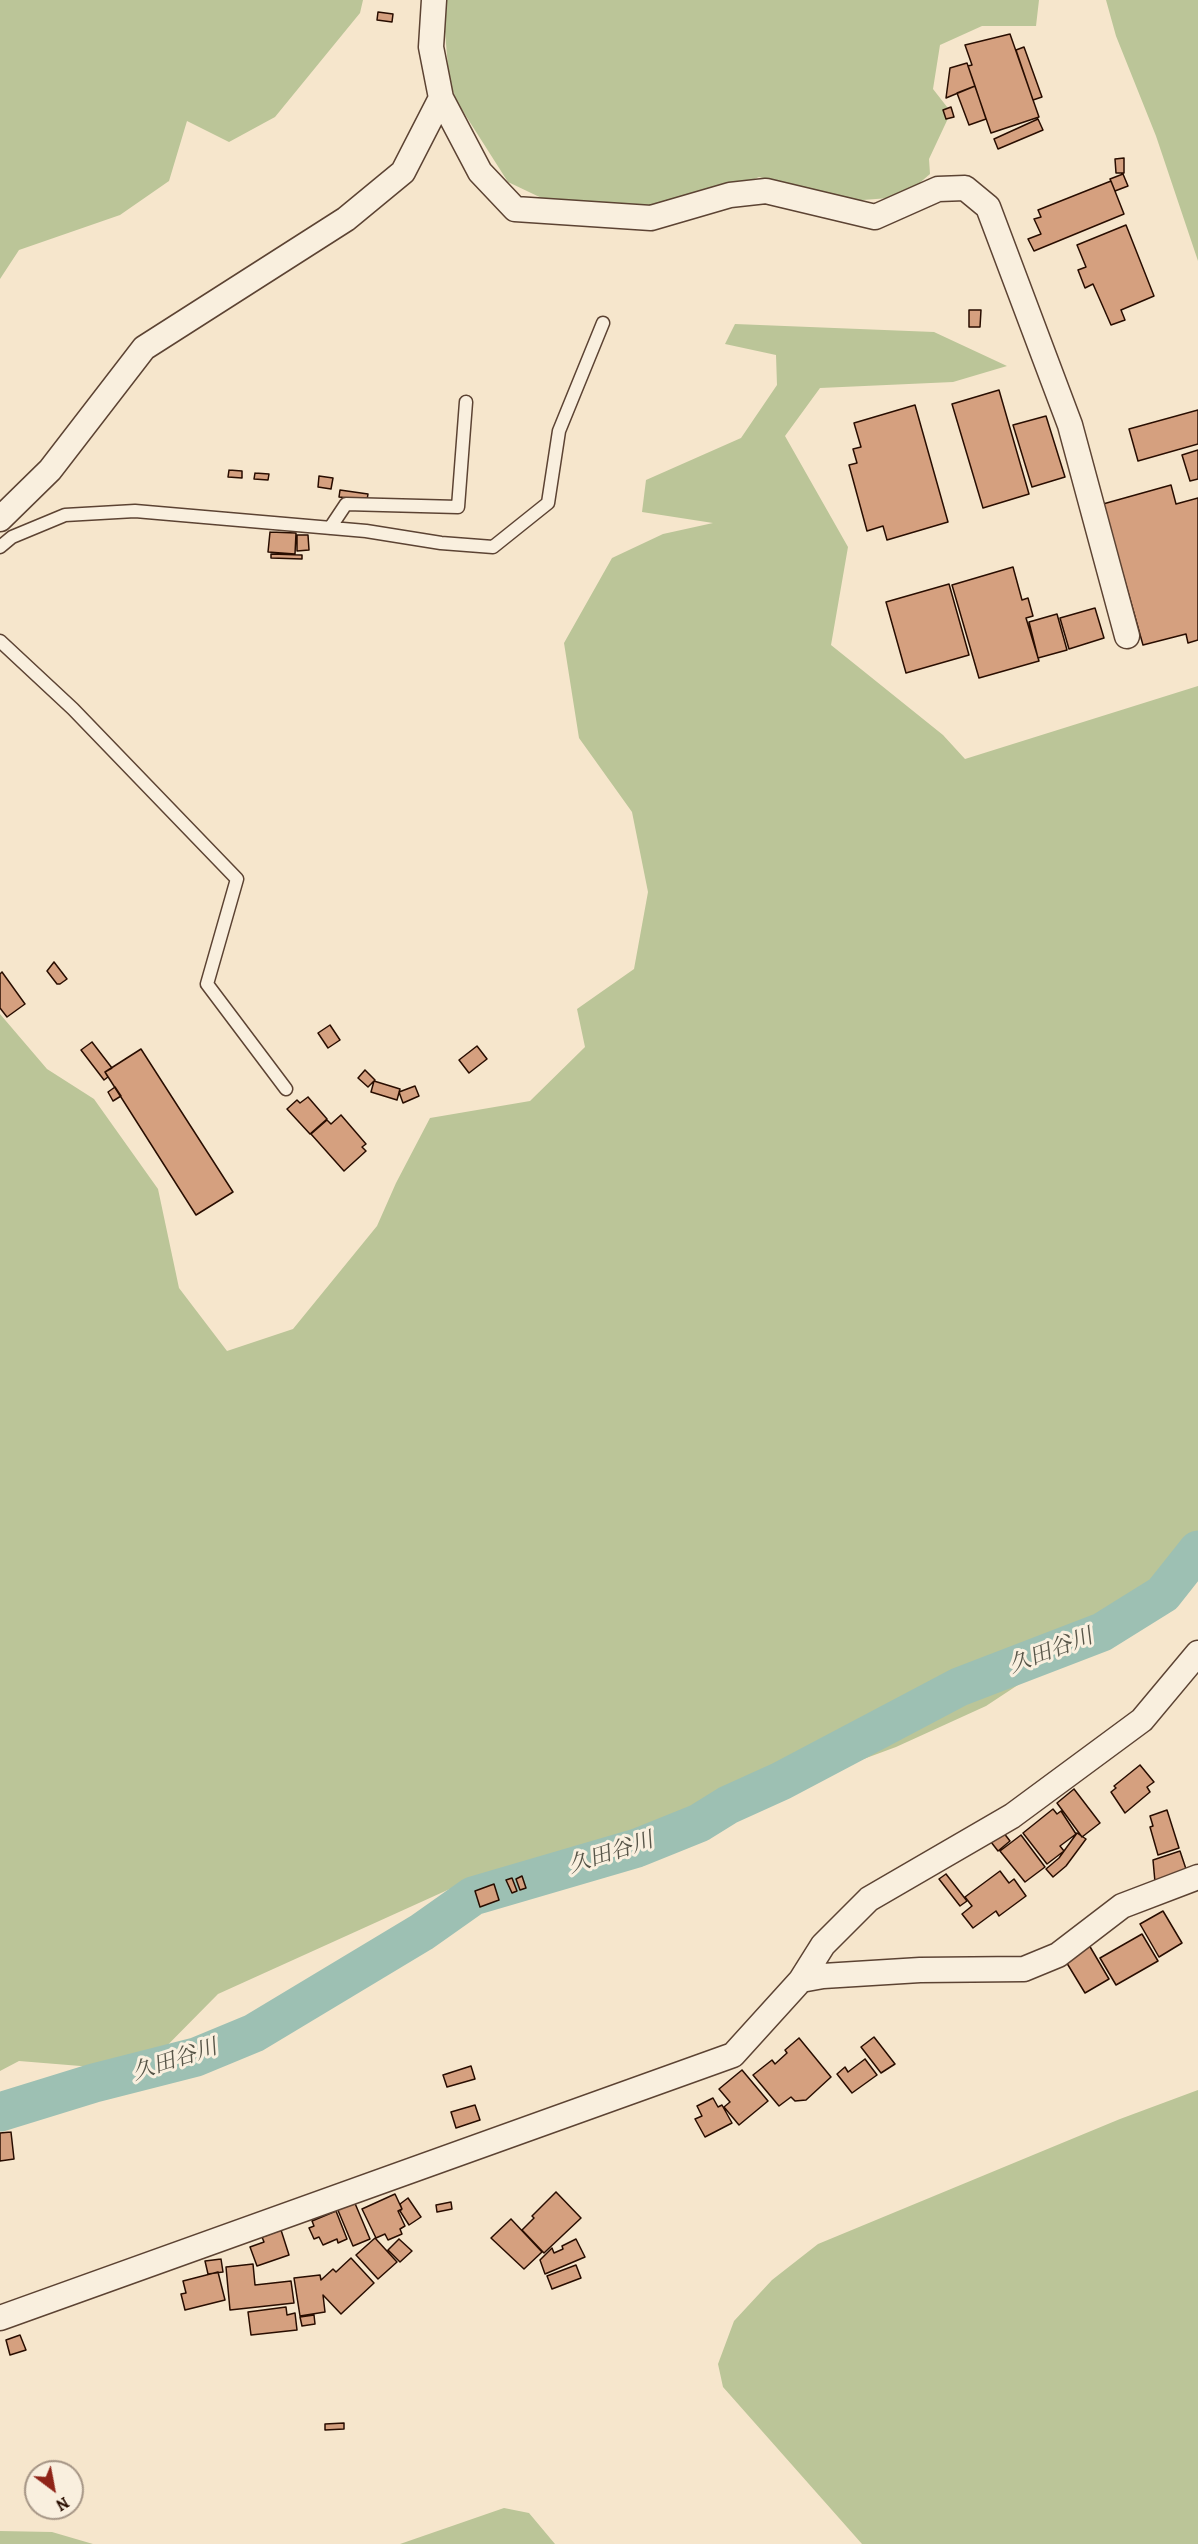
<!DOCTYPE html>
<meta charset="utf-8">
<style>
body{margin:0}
#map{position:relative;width:1198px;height:2544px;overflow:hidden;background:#f6e6cc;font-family:Alegreya,serif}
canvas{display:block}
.north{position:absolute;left:24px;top:2460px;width:60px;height:60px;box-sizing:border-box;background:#f9efde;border:2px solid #a59585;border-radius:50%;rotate:148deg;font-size:16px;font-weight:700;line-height:24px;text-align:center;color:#280d00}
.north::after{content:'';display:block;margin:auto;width:21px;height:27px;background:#8f2418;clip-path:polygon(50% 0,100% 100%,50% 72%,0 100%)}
</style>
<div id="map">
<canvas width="1198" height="2544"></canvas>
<div class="north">N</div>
</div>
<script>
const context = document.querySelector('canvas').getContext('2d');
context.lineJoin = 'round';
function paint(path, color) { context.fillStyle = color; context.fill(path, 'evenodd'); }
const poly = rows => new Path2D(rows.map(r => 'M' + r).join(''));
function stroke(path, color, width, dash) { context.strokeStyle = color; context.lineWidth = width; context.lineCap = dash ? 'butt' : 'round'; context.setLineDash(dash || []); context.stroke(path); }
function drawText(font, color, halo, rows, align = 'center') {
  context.font = font + ' Alegreya,"Noto Serif JP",serif'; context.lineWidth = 6; context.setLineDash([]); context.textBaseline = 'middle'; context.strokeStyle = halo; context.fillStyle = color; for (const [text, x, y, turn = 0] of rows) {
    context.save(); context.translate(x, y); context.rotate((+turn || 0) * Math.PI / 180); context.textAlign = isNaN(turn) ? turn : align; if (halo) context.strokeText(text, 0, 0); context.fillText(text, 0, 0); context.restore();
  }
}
paint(poly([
 [0,0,363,0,360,13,275,117,229,142,187,121,169,181,120,215,19,250,0,279],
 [445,0,1039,0,1036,26,982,26,940,45,933,89,951,112,929,159,930,174,903,197,849,201,759,177,706,200,642,210,550,202,508,182,457,102,449,80,443,7],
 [1106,0,1198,0,1198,261,1156,136,1116,36],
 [735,324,934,332,1007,366,953,382,820,388,785,436,848,547,831,645,943,735,965,759,1198,686,1198,1553,1157,1587,1071,1650,986,1706,896,1747,742,1804,452,1888,218,1994,142,2071,19,2061,0,2071,0,1014,47,1069,94,1099,158,1189,179,1288,227,1351,293,1329,377,1226,396,1183,430,1118,530,1101,585,1047,577,1009,634,969,648,892,632,812,579,738,564,643,612,558,663,534,713,523,642,512,646,480,741,438,777,385,776,355,725,344],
 [1198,2090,1198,2544,862,2544,723,2387,718,2364,734,2321,772,2280,818,2244,1120,2119],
 [504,2508,529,2513,555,2544,400,2544],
 [0,2531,52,2532,93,2544,0,2544]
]), '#bbc598');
stroke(poly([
 [0,2112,94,2083,196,2057,254,2033,422,1932,473,1896,637,1848,699,1823,728,1805,781,1781,959,1687,1102,1632,1163,1594,1198,1550]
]), '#9dc0b3', 39);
const building = poly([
 [378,12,393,14,392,22,377,20,378,12],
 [1010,34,1039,117,991,133,968,66,972,65,965,45,1010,34],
 [1024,47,1042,97,1033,100,1016,50,1024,47],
 [967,63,975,86,946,98,950,68,967,63],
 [975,86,986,119,969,125,957,93,975,86],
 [951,107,954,117,946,119,943,110,951,107],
 [1038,119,1043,130,998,149,994,139,1038,119],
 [1124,158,1124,173,1116,173,1115,159,1124,158],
 [1123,174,1128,186,1115,191,1110,179,1123,174],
 [1111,181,1124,214,1034,251,1028,239,1041,234,1034,219,1041,217,1038,210,1111,181],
 [1126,225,1154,296,1121,310,1125,320,1111,325,1093,284,1085,288,1078,270,1086,267,1077,245,1126,225],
 [969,310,981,310,980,327,969,327,969,310],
 [999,390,1029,494,983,508,952,404,999,390],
 [915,405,948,522,887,540,883,526,867,531,849,465,857,463,853,449,861,447,854,423,915,405],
 [1198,410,1198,444,1138,461,1129,429,1198,410],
 [1046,416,1065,477,1032,487,1013,425,1046,416],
 [1198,450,1198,479,1190,481,1182,455,1198,450],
 [229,470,242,471,242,478,228,477,229,470],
 [255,473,269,474,268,480,254,479,255,473],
 [319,476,333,478,331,489,318,487,319,476],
 [1171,485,1176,504,1198,498,1198,640,1188,643,1186,634,1143,645,1103,504,1171,485],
 [340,490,368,494,367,500,339,497,340,490],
 [270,532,296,533,295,554,268,552,270,532],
 [297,535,308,535,309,550,297,551,297,535],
 [271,554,302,555,302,559,271,558,271,554],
 [1013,567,1022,600,1028,598,1033,616,1026,618,1039,661,979,678,952,585,1013,567],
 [949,584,969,655,906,673,886,602,949,584],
 [1095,608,1104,638,1069,649,1060,618,1095,608],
 [1057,614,1067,650,1038,658,1029,622,1057,614],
 [54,962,67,979,60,984,57,984,47,971,54,962],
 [2,972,25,1004,7,1017,0,1008,0,974,2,972],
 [330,1025,340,1040,328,1048,318,1033,330,1025],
 [92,1042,112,1068,105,1072,108,1077,104,1080,81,1050,92,1042],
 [477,1046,487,1059,469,1073,459,1060,477,1046],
 [141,1049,233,1192,196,1215,105,1072,141,1049],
 [365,1070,375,1080,368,1087,358,1078,365,1070],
 [374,1081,400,1089,397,1100,371,1092,374,1081],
 [415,1086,419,1096,403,1103,399,1092,415,1086],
 [115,1087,121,1096,113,1101,108,1092,115,1087],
 [308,1097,327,1119,310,1134,287,1109,297,1100,300,1103,308,1097],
 [341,1115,366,1144,362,1147,366,1151,344,1171,311,1134,327,1120,331,1124,341,1115],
 [1140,1765,1154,1782,1147,1787,1150,1792,1125,1813,1111,1792,1116,1788,1114,1786,1140,1765],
 [1074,1789,1100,1823,1082,1837,1057,1803,1074,1789],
 [1053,1809,1057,1814,1061,1811,1076,1834,1060,1846,1064,1851,1047,1864,1023,1833,1053,1809],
 [1167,1810,1179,1848,1158,1855,1150,1827,1153,1826,1150,1816,1167,1810],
 [1003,1832,1010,1841,998,1851,991,1842,1003,1832],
 [1077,1833,1086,1839,1066,1866,1053,1877,1046,1869,1059,1858,1077,1833],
 [1021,1835,1045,1867,1025,1882,1000,1851,1021,1835],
 [1180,1851,1186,1869,1155,1882,1153,1860,1180,1851],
 [1000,1871,1009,1883,1014,1879,1026,1896,999,1916,996,1911,973,1928,962,1914,972,1906,965,1897,1000,1871],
 [946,1874,967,1901,960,1906,939,1879,946,1874],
 [522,1876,526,1888,520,1890,516,1879,522,1876],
 [512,1878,517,1891,512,1893,506,1880,512,1878],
 [494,1884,499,1900,480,1907,475,1891,494,1884],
 [1163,1911,1182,1943,1159,1957,1140,1924,1163,1911],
 [1142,1934,1158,1961,1116,1985,1100,1958,1142,1934],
 [1089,1945,1109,1979,1085,1993,1065,1960,1089,1945],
 [874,2037,895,2064,881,2073,861,2047,874,2037],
 [799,2038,831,2077,806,2100,795,2101,791,2097,779,2106,753,2075,772,2060,775,2064,787,2053,785,2050,799,2038],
 [865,2059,877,2075,852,2093,837,2074,845,2067,848,2072,865,2059],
 [471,2066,475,2079,447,2087,443,2075,471,2066],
 [742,2070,768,2101,739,2125,724,2107,730,2102,719,2089,742,2070],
 [713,2098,718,2107,722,2105,732,2123,705,2137,695,2119,702,2116,697,2106,713,2098],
 [475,2105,480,2120,456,2128,451,2112,475,2105],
 [11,2132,14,2159,0,2161,0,2133,11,2132],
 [556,2192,581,2218,544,2253,522,2230,534,2218,532,2216,556,2192],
 [395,2194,402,2209,398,2211,405,2226,400,2229,402,2234,388,2240,385,2234,376,2238,362,2209,395,2194],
 [408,2198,421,2217,409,2225,400,2211,402,2209,400,2204,408,2198],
 [354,2201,370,2239,353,2246,337,2208,354,2201],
 [451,2202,452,2209,437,2212,436,2205,451,2202],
 [336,2211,347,2239,338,2243,337,2239,323,2245,319,2237,314,2239,309,2228,314,2226,312,2221,336,2211],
 [511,2219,542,2252,524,2269,491,2238,511,2219],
 [281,2230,289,2255,257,2266,250,2247,264,2242,262,2237,281,2230],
 [375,2238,397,2262,378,2279,356,2255,375,2238],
 [399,2239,412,2251,400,2262,388,2250,399,2239],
 [576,2239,585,2257,545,2274,540,2260,552,2248,554,2253,563,2249,562,2246,576,2239],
 [351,2258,374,2283,341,2314,323,2295,325,2312,300,2316,294,2278,320,2275,321,2280,333,2269,336,2272,351,2258],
 [221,2259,223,2272,208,2274,205,2261,221,2259],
 [253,2264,255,2285,291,2281,294,2303,230,2310,226,2267,253,2264],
 [576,2265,581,2278,552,2289,547,2276,576,2265],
 [218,2272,225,2300,185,2310,181,2294,186,2293,183,2281,218,2272],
 [286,2307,287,2315,295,2313,297,2330,251,2335,248,2312,286,2307],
 [314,2315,315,2324,302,2326,300,2317,314,2315],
 [20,2335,26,2350,10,2355,6,2340,20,2335],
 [344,2423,344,2429,325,2430,325,2424,344,2423]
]);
paint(building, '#d5a07f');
stroke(building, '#280d00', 1.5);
const service = poly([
 [330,528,346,504,458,507,466,402],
 [0,547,12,537,65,515,135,511,366,531,441,543,493,547,548,503,559,431,603,323],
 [0,641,73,709,237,879,207,984,286,1089]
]);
const minor = poly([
 [434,0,431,47,441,98,480,172,515,209,651,218,730,195,766,191,875,217,938,189,965,188,988,207,1070,425,1127,636],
 [0,519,50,470,144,348,346,219,403,172,441,98],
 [801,1980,823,1976,920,1970,1024,1969,1058,1955,1122,1906,1198,1877],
 [0,2318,733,2055,801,1980,823,1945,869,1899,1012,1816,1142,1720,1198,1653]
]);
stroke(service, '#5c4333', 15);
stroke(minor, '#5c4333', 27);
stroke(service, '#f9efde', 12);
stroke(minor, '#f9efde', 24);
drawText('italic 22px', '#575548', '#f9efde', [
 ["久田谷川",1051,1652,-21],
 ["久田谷川",611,1854,-18],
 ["久田谷川",175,2061,-18]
]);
</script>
